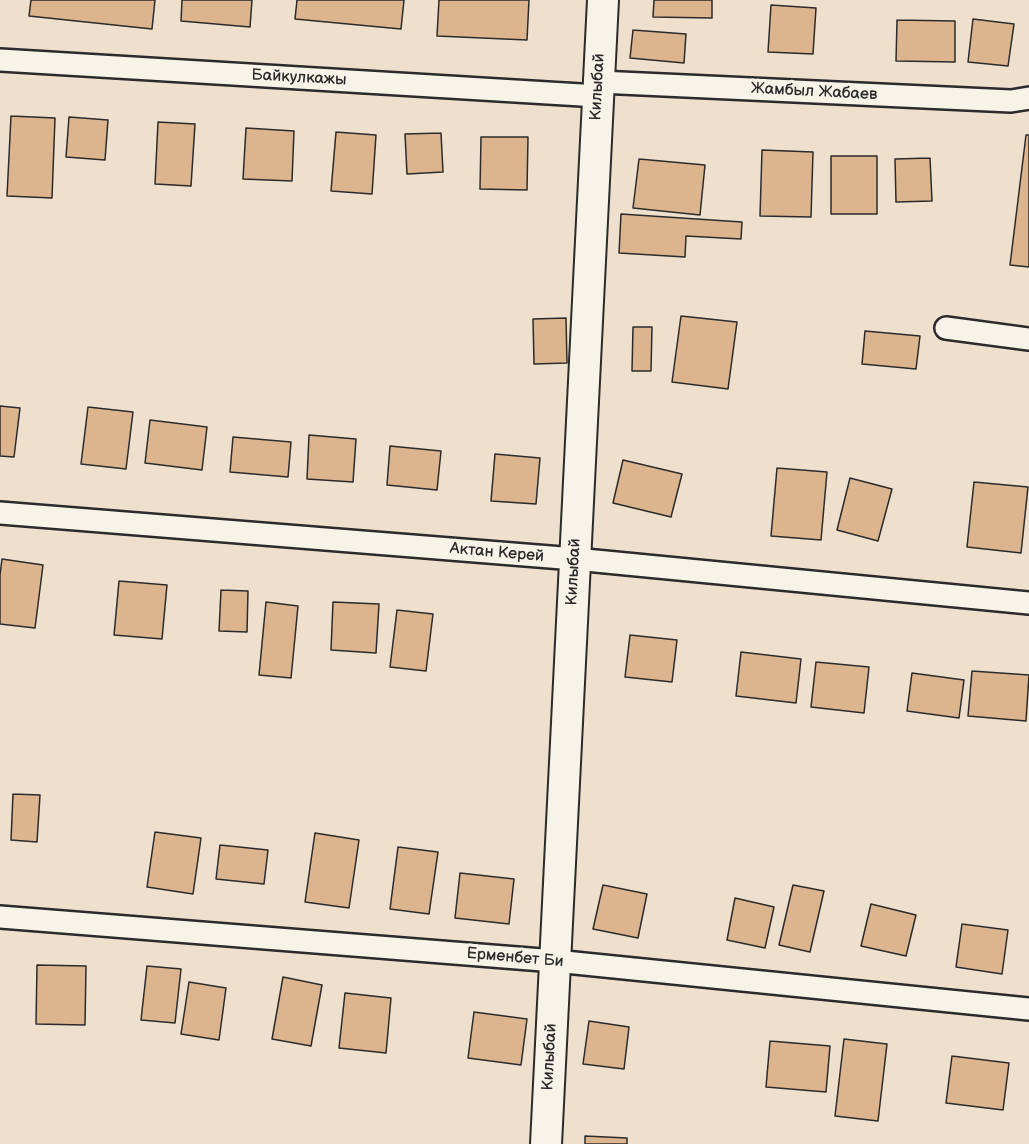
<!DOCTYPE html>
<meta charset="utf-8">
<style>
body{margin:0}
canvas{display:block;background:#efe0cd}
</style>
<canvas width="1029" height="1144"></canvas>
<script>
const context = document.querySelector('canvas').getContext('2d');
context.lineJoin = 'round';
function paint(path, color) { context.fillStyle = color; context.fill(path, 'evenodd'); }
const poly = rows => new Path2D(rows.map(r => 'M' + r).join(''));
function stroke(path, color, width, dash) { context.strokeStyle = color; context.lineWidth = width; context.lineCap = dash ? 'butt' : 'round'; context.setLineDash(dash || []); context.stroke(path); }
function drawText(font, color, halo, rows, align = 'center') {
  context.font = font + ' "Balsamiq Sans",sans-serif'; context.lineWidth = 6; context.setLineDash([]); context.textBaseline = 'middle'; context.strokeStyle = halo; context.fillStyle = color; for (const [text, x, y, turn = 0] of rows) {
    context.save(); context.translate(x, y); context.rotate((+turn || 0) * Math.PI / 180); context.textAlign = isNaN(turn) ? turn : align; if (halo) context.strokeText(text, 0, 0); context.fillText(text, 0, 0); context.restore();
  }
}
const building = poly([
 [31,0,155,0,152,29,29,16,31,0],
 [182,0,252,0,250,27,181,21,182,0],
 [297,0,404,0,401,29,295,19,297,0],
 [439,0,529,0,527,40,437,36,439,0],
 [654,0,712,0,712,18,653,17,654,0],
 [771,5,816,8,813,54,768,52,771,5],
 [973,19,1014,24,1008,66,968,62,973,19],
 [897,20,955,21,955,62,896,61,897,20],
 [633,30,686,34,684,63,630,58,633,30],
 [11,116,55,118,52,198,7,196,11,116],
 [69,117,108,120,105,160,66,157,69,117],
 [158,122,195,124,191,186,155,184,158,122],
 [246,128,294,131,292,181,243,179,246,128],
 [336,132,376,135,372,194,331,191,336,132],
 [441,133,443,172,407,174,405,134,441,133],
 [1026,135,1029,135,1029,267,1010,265,1026,135],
 [481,137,528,137,527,190,480,189,481,137],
 [762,150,813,152,811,217,760,216,762,150],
 [831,156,877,156,877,214,831,214,831,156],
 [930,158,932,201,896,202,895,159,930,158],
 [639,159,705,165,700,215,633,208,639,159],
 [621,214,742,222,741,239,686,236,685,257,619,253,621,214],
 [681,316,737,322,728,389,672,382,681,316],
 [566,318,567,363,534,364,533,319,566,318],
 [633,327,652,327,651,371,632,371,633,327],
 [865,331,920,336,916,369,862,364,865,331],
 [0,406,20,408,14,457,0,456,0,406],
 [88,407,133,412,126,469,81,464,88,407],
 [150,420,207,427,202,470,145,463,150,420],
 [309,435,356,439,353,482,307,479,309,435],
 [233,437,291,442,288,477,230,472,233,437],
 [390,446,441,451,437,490,387,485,390,446],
 [495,454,540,458,536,504,491,501,495,454],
 [623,460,682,474,671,517,613,503,623,460],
 [777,468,827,472,821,540,771,536,777,468],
 [850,478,892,489,878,541,837,530,850,478],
 [974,482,1028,487,1021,553,967,547,974,482],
 [2,559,43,565,35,628,0,624,0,575,2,559],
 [119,581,167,585,162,639,114,635,119,581],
 [221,590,248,591,247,632,219,631,221,590],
 [266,602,298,606,291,678,259,675,266,602],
 [333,602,379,604,376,653,331,650,333,602],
 [397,610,433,614,426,671,390,667,397,610],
 [630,635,677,640,672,682,625,677,630,635],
 [741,652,801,659,796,703,736,696,741,652],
 [816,662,869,667,864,713,811,707,816,662],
 [972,671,1029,675,1026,721,968,716,972,671],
 [912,673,964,680,959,718,907,711,912,673],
 [13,794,40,795,37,842,11,840,13,794],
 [155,832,201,838,193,894,147,887,155,832],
 [315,833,359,840,349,908,305,902,315,833],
 [220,845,268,850,264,884,216,879,220,845],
 [398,847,438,852,429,914,390,909,398,847],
 [460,873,514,879,509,924,455,918,460,873],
 [603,885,647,894,638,938,593,929,603,885],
 [793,885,824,891,810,952,779,945,793,885],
 [735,898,774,907,765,948,727,940,735,898],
 [871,904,916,915,906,956,861,946,871,904],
 [962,924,1008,930,1002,974,956,967,962,924],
 [37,965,86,966,85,1025,36,1024,37,965],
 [147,966,181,969,175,1023,141,1020,147,966],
 [283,977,322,985,311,1046,272,1039,283,977],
 [189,982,226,988,219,1040,181,1034,189,982],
 [345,993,391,998,386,1053,339,1048,345,993],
 [474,1012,527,1019,521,1065,468,1058,474,1012],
 [589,1021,629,1027,624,1069,583,1064,589,1021],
 [844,1039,887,1044,878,1121,835,1116,844,1039],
 [770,1041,830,1046,826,1092,766,1087,770,1041],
 [952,1056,1009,1063,1003,1110,946,1103,952,1056],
 [585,1136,627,1138,627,1144,585,1144,585,1136]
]);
paint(building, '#dcb48d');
stroke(building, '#2b2b2b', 1.5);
const street = poly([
 [0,60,598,96],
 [599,82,1011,101,1029,98],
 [946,328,1029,339],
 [0,513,575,559,1029,603],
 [0,917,555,961,1029,1009]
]);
const secondary = poly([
 [546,1144,603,0]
]);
stroke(street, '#2b2b2b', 26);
stroke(secondary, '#2b2b2b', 34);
stroke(street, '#f7f3e8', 21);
stroke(secondary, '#f7f3e8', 30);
drawText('16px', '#2b2b2b', '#f7f3e8', [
 ["Байкулкажы",299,78,3],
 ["Килыбай",598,87,-87],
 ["Жамбыл Жабаев",814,92,3],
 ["Актан Керей",497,553,5],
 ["Килыбай",574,572,-87],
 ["Ерменбет Би",515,958,5],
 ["Килыбай",550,1057,-87]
]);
</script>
